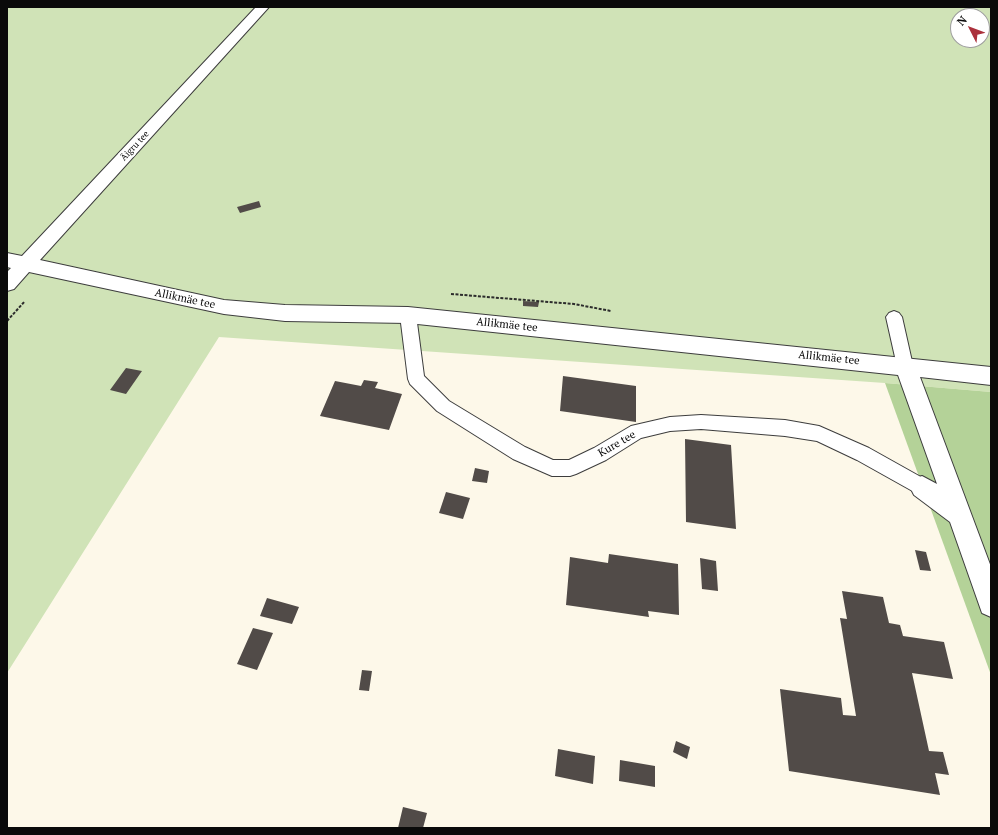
<!DOCTYPE html>
<meta charset="utf-8">
<style>
body{margin:0}
#map{position:relative;width:998px;height:835px;overflow:hidden;background:#fdf8e9;font-family:"PT Serif",serif}
canvas{display:block}
.frame{position:absolute;inset:0;border:8px solid #0a0a0a;pointer-events:none}
.north{position:absolute;left:950px;top:8px;width:40px;height:40px;box-sizing:border-box;background:#fff;border:1px solid #9d9d9d;border-radius:50%;rotate:312deg;font-size:11px;font-weight:700;line-height:16px;text-align:center;color:#0a0a0a}
.north::after{content:'';display:block;margin:auto;width:14px;height:18px;background:#ab313c;clip-path:polygon(50% 0,100% 100%,50% 72%,0 100%)}
</style>
<div id="map">
<canvas width="998" height="835"></canvas>
<div class="frame"></div>
<div class="north">N</div>
</div>
<script>
const context = document.querySelector('canvas').getContext('2d');
context.lineJoin = 'round';
function paint(path, color) { context.fillStyle = color; context.fill(path, 'evenodd'); }
const poly = rows => new Path2D(rows.map(r => 'M' + r).join(''));
function stroke(path, color, width, dash) { context.strokeStyle = color; context.lineWidth = width; context.lineCap = dash ? 'butt' : 'round'; context.setLineDash(dash || []); context.stroke(path); }
function drawText(font, color, halo, rows, align = 'center') {
  context.font = font + ' "PT Serif",serif'; context.lineWidth = 4; context.setLineDash([]); context.textBaseline = 'middle'; context.strokeStyle = halo; context.fillStyle = color; for (const [text, x, y, turn = 0] of rows) {
    context.save(); context.translate(x, y); context.rotate((+turn || 0) * Math.PI / 180); context.textAlign = isNaN(turn) ? turn : align; if (halo) context.strokeText(text, 0, 0); context.fillText(text, 0, 0); context.restore();
  }
}
paint(poly([
 [7,7,991,7,991,392,885,383,219,337,7,673],
 [958,16,982,16,982,40,958,40]
]), '#d0e3b7');
paint(poly([
 [885,383,991,392,991,675]
]), '#b4d298');
paint(poly([
 [259,201,261,207,240,213,237,207],
 [523,301,539,302,538,307,523,306],
 [126,368,142,371,126,394,110,390],
 [563,376,636,386,636,422,560,411],
 [364,380,378,382,375,388,402,394,389,430,320,416,335,381,361,386],
 [685,439,731,445,736,529,686,522],
 [475,468,489,471,487,483,472,481],
 [446,492,470,498,463,519,439,513],
 [915,550,926,552,931,571,920,570],
 [609,554,678,564,679,615,648,611,649,617,566,605,570,557,608,563],
 [700,558,716,561,718,591,702,589],
 [842,591,883,597,889,623,900,625,903,636,944,642,953,679,912,673,929,751,943,752,949,775,935,773,940,795,789,771,780,689,841,698,843,715,856,716,840,618,847,619],
 [267,598,299,607,292,624,260,616],
 [253,628,273,633,257,670,237,664],
 [362,670,372,671,369,691,359,690],
 [676,741,690,747,687,759,673,752],
 [558,749,595,756,593,784,555,776],
 [620,760,655,766,655,787,619,781],
 [403,807,427,813,423,828,398,828]
]), '#514b48');
const service = poly([
 [408,309,413,311,416,315,424,376,449,401,525,447,553,460,569,460,594,448,631,426,670,417,701,415,785,420,819,426,869,448,928,481,931,487,928,493,922,495,916,493,857,460,817,441,785,436,701,429,670,431,641,438,606,460,576,474,570,476,552,476,513,459,437,411,410,384,408,379,400,315,403,311,408,309],
 [894,311,899,313,902,317,913,366,911,371,905,373,899,371,897,366,886,317,889,313,894,311]
]);
const minor = poly([
 [256,7,269,7,40,260,224,300,285,305,408,307,991,367,991,385,920,377,991,567,991,617,982,613,950,522,914,495,910,487,914,479,922,476,937,484,898,375,408,323,285,321,224,314,29,272,14,289,7,291,7,272,11,268,7,267,7,253,22,256,256,7]
]);
stroke(service, '#3d3d3d', 2);
stroke(minor, '#3d3d3d', 2);
stroke(poly([
 [451,294,574,304,611,311],
 [7,321,25,301]
]), '#2c2c2c', 2, [3, 1.5]);
paint(service, '#fff');
paint(minor, '#fff');
drawText('9px', '#0a0a0a', '#fff', [
 ["Äigru tee",135,146,-47]
]);
drawText('11px', '#0a0a0a', '#fff', [
 ["Allikmäe tee",185,299,12],
 ["Allikmäe tee",507,325,6],
 ["Allikmäe tee",829,358,6],
 ["Kure tee",617,444,-30]
]);
</script>
